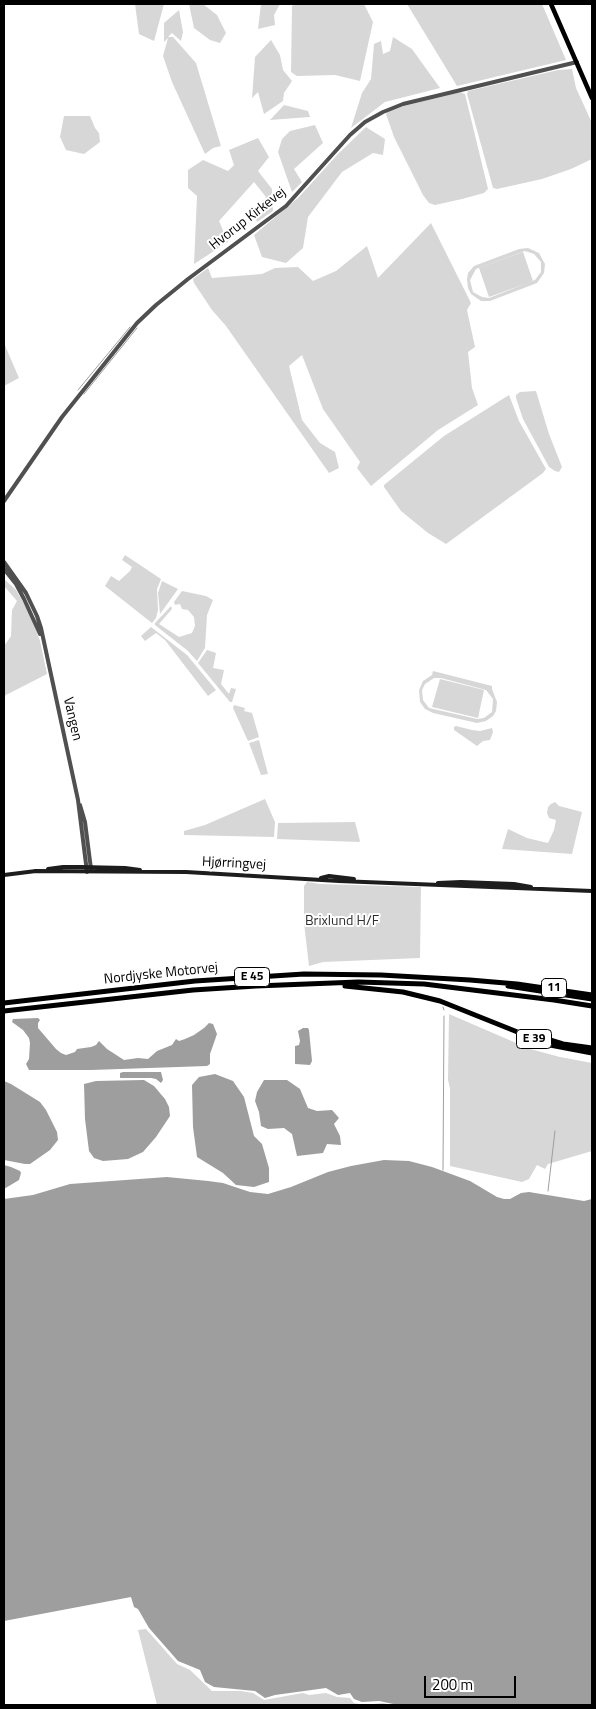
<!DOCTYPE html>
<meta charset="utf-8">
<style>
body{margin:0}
#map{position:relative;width:596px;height:1709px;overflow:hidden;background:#fff;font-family:"Titillium Web",sans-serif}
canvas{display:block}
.frame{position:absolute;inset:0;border:5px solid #000;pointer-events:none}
.scale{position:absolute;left:424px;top:1676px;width:92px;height:22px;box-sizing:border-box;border:2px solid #000;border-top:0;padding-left:6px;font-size:15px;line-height:18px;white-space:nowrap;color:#000;-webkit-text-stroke:4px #fff;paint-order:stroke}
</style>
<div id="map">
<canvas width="596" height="1709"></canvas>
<div class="frame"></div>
<div class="scale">200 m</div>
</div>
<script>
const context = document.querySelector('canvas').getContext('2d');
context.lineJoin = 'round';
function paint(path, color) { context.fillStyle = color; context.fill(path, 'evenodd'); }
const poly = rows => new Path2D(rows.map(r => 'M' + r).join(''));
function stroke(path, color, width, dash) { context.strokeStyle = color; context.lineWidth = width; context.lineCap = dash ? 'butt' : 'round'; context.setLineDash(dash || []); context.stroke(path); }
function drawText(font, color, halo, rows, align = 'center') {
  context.font = font + ' "Titillium Web",sans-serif'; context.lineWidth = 4; context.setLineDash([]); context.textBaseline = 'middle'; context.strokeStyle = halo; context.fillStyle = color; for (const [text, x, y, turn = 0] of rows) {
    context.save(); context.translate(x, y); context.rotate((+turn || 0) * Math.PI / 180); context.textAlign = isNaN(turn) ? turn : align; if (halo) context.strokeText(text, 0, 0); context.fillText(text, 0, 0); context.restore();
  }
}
paint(poly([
 [135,4,164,4,154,41,139,34],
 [189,4,203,4,217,15,226,33,220,43,210,40,194,28],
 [261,4,280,4,274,15,275,25,258,29],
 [295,4,364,4,373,22,360,81,335,75,297,76,291,72,292,6],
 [407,4,542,4,566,60,457,86],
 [179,10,183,32,181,41,172,33,168,37,173,37,196,63,221,146,213,148,205,154,172,82,163,56,168,38,164,42,164,23],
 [393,37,412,49,440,88,385,102,351,128,362,93,371,79,374,44,381,41,383,54,390,51],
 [271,40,280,55,283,70,292,81,284,93,283,101,264,114,258,92,252,98,255,57],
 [572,69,576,88,592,123,592,159,571,169,542,179,497,189,493,188,467,94,468,91,558,70],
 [460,92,465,94,488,189,484,193,462,199,435,205,429,203,423,195,394,137,386,114,388,111,400,107],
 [284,105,308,111,310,117,270,120],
 [64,116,90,116,95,128,99,133,100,142,84,154,66,150,60,137],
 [315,125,323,143,294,169,302,182,292,192,278,152,282,139,290,131],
 [366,127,385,139,383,155,373,153,342,172,308,217,303,248,286,263,262,257,254,235,298,198,338,154],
 [258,138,269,157,258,171,272,189,273,211,257,222,254,213,266,197,254,182,219,221,228,242,194,264,197,196,188,188,188,170,203,160,228,171,234,165,229,150],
 [431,223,471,303,467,310,475,347,468,352,472,388,478,405,438,430,371,486,357,468,360,462,323,409,302,355,289,366,302,420,320,443,335,452,339,468,329,473,226,326,212,310,194,283,193,279,208,268,212,278,262,274,275,268,298,267,313,281,336,271,367,246,378,278],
 [528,248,539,253,545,264,544,273,537,283,490,301,481,301,471,294,468,288,467,279,468,273,474,266,519,249],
 [525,251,534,254,541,262,541,272,535,280,489,298,482,297,473,292,470,280,476,269],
 [523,252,533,281,489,297,479,268],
 [4,343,19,378,4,386],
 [536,391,549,434,562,467,559,472,555,471,549,467,523,419,516,398,516,395,520,392],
 [509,395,519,421,546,469,543,473,446,544,428,533,401,511,384,487,384,485,444,436],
 [125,555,161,579,157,589,158,610,156,618,152,623,105,586,111,576,119,581,130,571,132,567,122,560],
 [4,579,16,590,31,616,40,641,47,674,4,696,4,646,11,636,12,610,17,601,4,586],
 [162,581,178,589,160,614,158,593],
 [182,591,206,596,213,600,207,615,205,648,197,661,188,651,155,625,155,623,171,606,172,609,159,624,179,637,192,633,195,626,194,617,188,610,182,609,180,604,175,605,174,602],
 [151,627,187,655,216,690,208,696,165,640,156,633,145,641,141,636],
 [207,650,216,653,213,668,224,670,221,684,229,694,231,688,236,689,232,702,230,702,198,663],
 [433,671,492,686,492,689,497,702,496,711,493,716,486,721,477,723,433,713,425,709,420,702,419,690,423,681,432,675],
 [434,678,441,678,486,690,493,699,492,712,484,718,477,719,429,708,423,700,422,690,425,684],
 [440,679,484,690,478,718,432,707],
 [234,705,245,708,244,711,252,713,259,737,248,741,233,708],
 [456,726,472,730,480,731,492,728,493,732,490,740,483,741,477,746,454,730,454,727],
 [259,740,268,774,261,775,249,743],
 [265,799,275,822,274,837,184,835,184,831,205,825],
 [555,802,559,806,582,812,572,854,502,849,508,829,527,838,548,843,554,830,556,820,549,818,547,813,548,807,551,804],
 [355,822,360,841,359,842,277,839,278,823],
 [307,882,320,884,421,887,420,958,323,962,309,966,304,923,304,886],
 [449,1014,530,1049,560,1057,592,1063,592,1151,548,1164,545,1169,537,1165,529,1179,522,1182,450,1166,450,1088,448,1080],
 [146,1629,177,1664,190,1670,212,1691,241,1691,253,1693,264,1700,303,1693,309,1695,326,1693,337,1697,350,1698,354,1703,363,1705,383,1703,391,1705,157,1705,138,1630]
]), '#d7d7d7');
paint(poly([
 [38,1018,40,1020,38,1023,38,1028,56,1049,61,1053,66,1055,75,1052,77,1049,91,1047,96,1045,99,1041,107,1049,124,1060,138,1058,148,1059,157,1051,172,1045,176,1039,179,1041,185,1039,194,1035,204,1028,209,1023,213,1024,217,1034,210,1054,210,1064,207,1066,91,1070,29,1070,26,1064,29,1059,30,1043,29,1038,23,1030,12,1022,13,1019],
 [303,1028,308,1028,309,1030,312,1061,310,1065,295,1064,295,1046,299,1045,300,1041,298,1031],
 [123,1072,161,1072,163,1080,161,1083,156,1079,151,1078,120,1078,120,1073],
 [215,1074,233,1081,244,1097,254,1136,262,1144,269,1168,269,1182,254,1187,236,1185,223,1173,197,1157,193,1127,192,1085,199,1077],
 [144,1080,154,1086,165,1099,169,1107,170,1116,156,1137,143,1152,128,1159,103,1161,94,1158,89,1151,85,1119,84,1084,96,1081],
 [264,1080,287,1080,300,1089,308,1108,317,1111,332,1110,339,1118,334,1124,340,1136,341,1145,327,1144,323,1153,297,1156,292,1134,284,1128,268,1129,261,1126,259,1112,255,1101,257,1092],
 [4,1081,11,1084,40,1102,46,1110,57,1132,58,1140,50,1150,30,1164,25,1164,4,1160],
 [384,1160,409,1161,432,1167,470,1181,497,1197,504,1199,510,1199,521,1193,529,1192,584,1201,592,1199,592,1705,398,1705,379,1701,362,1702,354,1699,350,1693,338,1695,326,1688,275,1695,265,1698,255,1691,214,1687,205,1682,200,1670,178,1661,149,1628,138,1609,134,1607,131,1597,4,1621,4,1199,33,1195,70,1184,167,1177,208,1181,223,1183,250,1192,268,1194,291,1187,328,1172,351,1166],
 [4,1165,11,1167,20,1171,21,1173,19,1180,4,1189]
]), '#9e9e9e');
stroke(poly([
 [78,390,130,327],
 [84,394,137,328],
 [443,1007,444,1010],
 [443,1170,444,1016],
 [548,1191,555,1131],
 [592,1196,592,1190]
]), '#9e9e9e', 1);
stroke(poly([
 [4,501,62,417,137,323,156,305,188,279,286,206,350,135,365,122,383,112,403,104,577,62],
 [4,562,26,593,37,616,41,628,78,800,87,872],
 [4,569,16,584,24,599,40,634],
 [80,805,85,822,91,869]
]), '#505050', 4);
stroke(poly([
 [48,869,63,867,81,867,125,868,140,870],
 [35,871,186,872,339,881,592,891],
 [4,875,36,871],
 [321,878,329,876,354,879],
 [438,883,461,882,514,884,531,887]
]), '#1d1d1d', 4);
stroke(poly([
 [551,4,592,98]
]), '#000', 4.5);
stroke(poly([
 [345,986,403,992,440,1001,550,1045,592,1053],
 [508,986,592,999],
 [4,1003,195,981,304,974,381,975,470,980,517,984,592,995],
 [4,1011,193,990,256,986,358,982,424,984,554,1000,592,1006],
 [524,1032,563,1044,592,1048]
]), '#000', 5);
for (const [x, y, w] of [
 [252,977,35],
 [554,988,25],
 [534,1039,35]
]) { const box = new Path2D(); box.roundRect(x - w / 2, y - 9.5, w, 19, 4); context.fillStyle = '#fff'; context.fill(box); stroke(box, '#000', 1); }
drawText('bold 12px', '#000', null, [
 ["E 45",252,977],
 ["11",554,988],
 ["E 39",534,1039]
]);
drawText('14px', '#000', '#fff', [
 ["Hvorup Kirkevej",248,219,-38],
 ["Vangen",72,719,77],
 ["Hjørringvej",234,864,3],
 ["Nordjyske Motorvej",161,974,-6]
]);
drawText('14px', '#2e2e2e', '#fff', [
 ["Brixlund H/F",342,922]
]);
</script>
